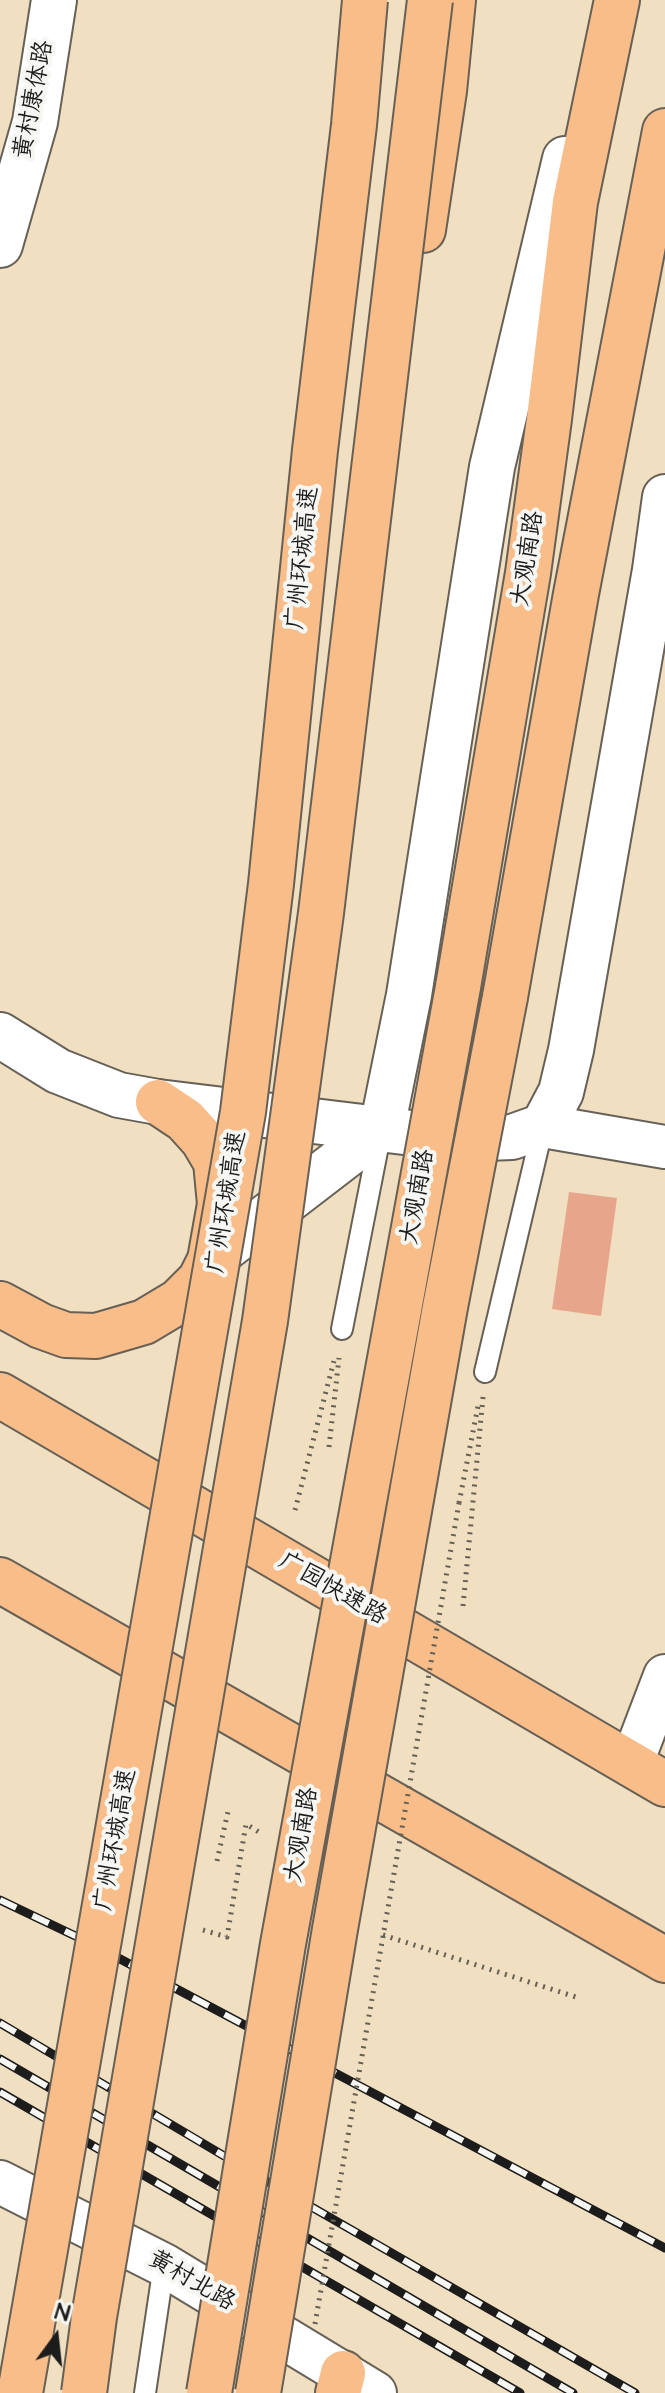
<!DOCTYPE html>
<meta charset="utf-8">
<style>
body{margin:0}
#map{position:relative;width:665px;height:2393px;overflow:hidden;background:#f0dfc1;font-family:"Architects Daughter",sans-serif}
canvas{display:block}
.north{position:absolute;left:16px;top:2297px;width:80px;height:80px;-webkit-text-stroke:6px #f6f6f2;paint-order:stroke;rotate:15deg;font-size:22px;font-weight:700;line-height:32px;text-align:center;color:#1c1c1c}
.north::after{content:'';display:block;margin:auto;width:28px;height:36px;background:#1c1c1c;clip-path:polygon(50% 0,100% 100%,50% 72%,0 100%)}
</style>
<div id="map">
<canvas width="665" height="2393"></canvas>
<div class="north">N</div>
</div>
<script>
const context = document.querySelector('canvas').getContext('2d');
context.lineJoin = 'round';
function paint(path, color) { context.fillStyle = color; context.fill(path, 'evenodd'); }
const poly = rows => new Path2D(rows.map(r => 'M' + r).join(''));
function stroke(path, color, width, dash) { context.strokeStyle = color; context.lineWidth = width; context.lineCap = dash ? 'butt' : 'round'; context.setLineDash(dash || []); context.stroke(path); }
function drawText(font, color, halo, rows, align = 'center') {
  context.font = font + ' "Architects Daughter","LXGW WenKai TC",sans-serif'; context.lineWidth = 8; context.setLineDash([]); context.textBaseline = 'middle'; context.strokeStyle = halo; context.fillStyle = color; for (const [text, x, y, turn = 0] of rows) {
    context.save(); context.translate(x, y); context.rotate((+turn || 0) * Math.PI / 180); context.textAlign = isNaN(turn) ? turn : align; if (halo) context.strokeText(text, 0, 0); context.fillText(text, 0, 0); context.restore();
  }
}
paint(poly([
 [569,1192,617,1198,601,1316,552,1309]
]), '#e7a58c');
const service = poly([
 [342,1329,380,1136],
 [485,1372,543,1126],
 [145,2393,164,2265]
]);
const minor = poly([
 [543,1126,665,1147],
 [631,1765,665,1676],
 [0,2182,164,2265,375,2393]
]);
const tertiary = poly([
 [0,245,35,122,54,0],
 [0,1035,58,1071,119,1095,158,1102,461,1139,512,1137,543,1126,561,1092,571,1050,655,570,665,497],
 [210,1260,382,1128,409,995,492,467,565,159]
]);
const primary = poly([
 [458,987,528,573,549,419,575,202,617,0],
 [505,997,576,594,665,131],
 [338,2393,343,2373]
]);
const trunk = poly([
 [0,1304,41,1326,66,1335,96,1336,144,1322,179,1301,200,1280,210,1260,220,1204,216,1162,203,1140,185,1120,158,1102],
 [0,1395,665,1784],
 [0,1580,665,1960]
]);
const motorway = poly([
 [423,230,444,91,453,0]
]);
stroke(service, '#666056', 24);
stroke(minor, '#666056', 46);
stroke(tertiary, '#666056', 48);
stroke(primary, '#666056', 48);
stroke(trunk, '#666056', 48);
stroke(motorway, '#666056', 48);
stroke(poly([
 [329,1447,339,1358],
 [459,1503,479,1401],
 [295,1510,335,1357],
 [463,1606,483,1397],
 [217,1861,229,1807],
 [203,1930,227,1937,246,1824,262,1834],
 [383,1935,579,1998]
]), '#666056', 5, [2, 6]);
stroke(service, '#fff', 20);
stroke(minor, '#fff', 42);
stroke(tertiary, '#fff', 44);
stroke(primary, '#f9bd89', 44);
stroke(trunk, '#f9bd89', 44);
stroke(motorway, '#f9bd89', 44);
const rail = poly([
 [0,1900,90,1943,665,2248],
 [0,2023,263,2179,635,2393],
 [0,2059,573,2393],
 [0,2092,520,2393]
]);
stroke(rail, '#1c1c1c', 9);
stroke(rail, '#f6f6f2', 6, [18]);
const primaryBridge = poly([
 [209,2393,283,1944,458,987],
 [258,2393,335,1929,445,1307,505,997]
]);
const motorwayBridge = poly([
 [20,2393,243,1112,271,884,315,450,354,125,365,0],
 [84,2393,94,2317,265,1321,321,913,430,0]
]);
stroke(primaryBridge, '#666056', 48, []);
stroke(motorwayBridge, '#666056', 48, []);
stroke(poly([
 [315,2324,459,1503]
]), '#666056', 5, [2, 6]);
stroke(primaryBridge, '#f9bd89', 44);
stroke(motorwayBridge, '#f9bd89', 44);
drawText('24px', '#1c1c1c', '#f6f6f2', [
 ["黄村康体路",35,100,-79],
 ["广州环城高速",304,558,-84],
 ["大观南路",529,559,-81],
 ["大观南路",419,1197,-80],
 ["广州环城高速",228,1202,-81],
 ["广园快速路",332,1590,30],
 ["大观南路",303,1835,-80],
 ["广州环城高速",117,1840,-80],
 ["黄村北路",191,2282,30]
]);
</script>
